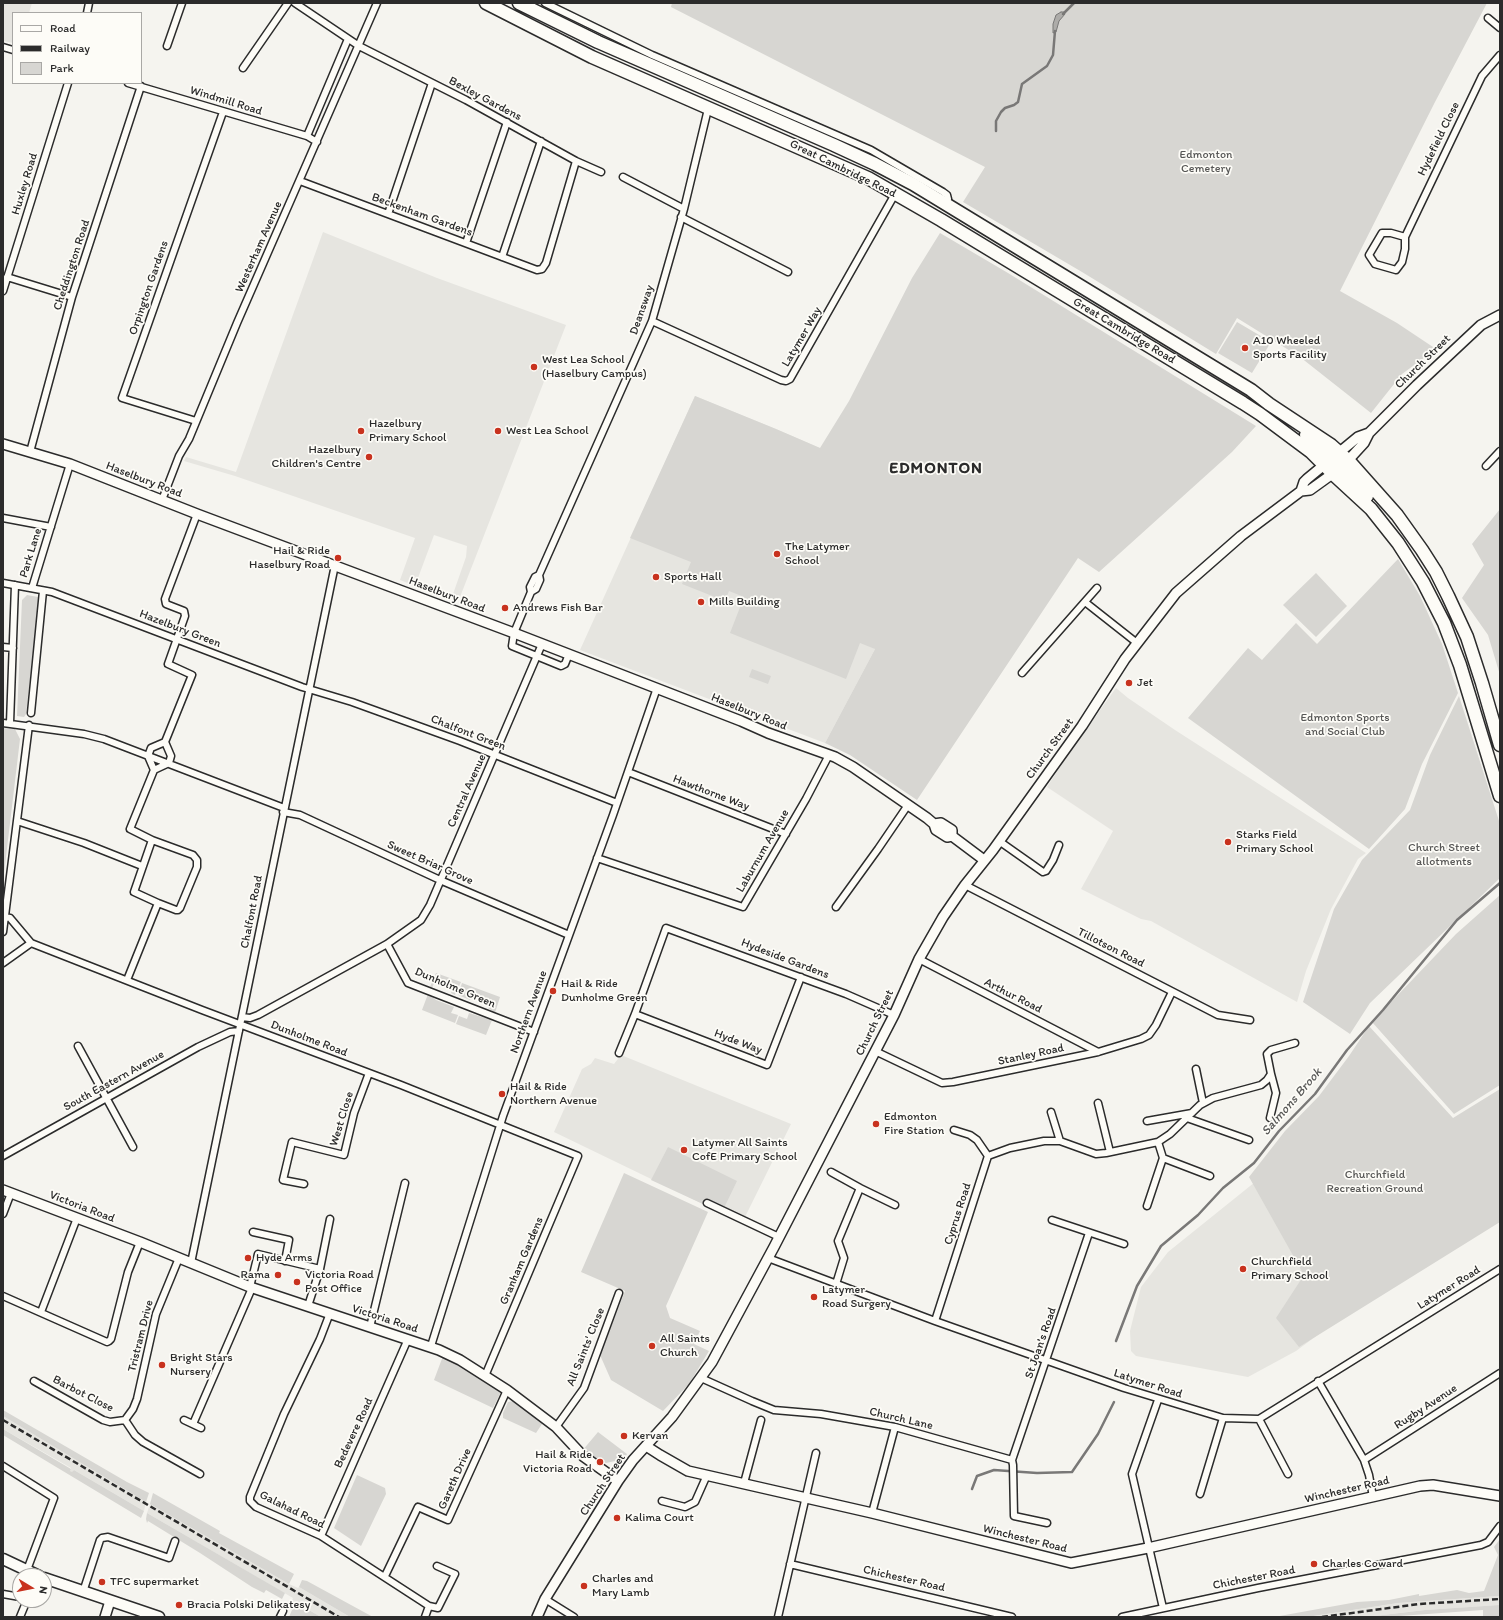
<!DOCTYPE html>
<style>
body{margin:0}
#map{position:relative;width:1503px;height:1620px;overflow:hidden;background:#f5f4ef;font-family:Itim,sans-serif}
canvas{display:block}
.frame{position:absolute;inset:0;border:4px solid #2b2b2b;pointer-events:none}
.legend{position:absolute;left:12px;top:12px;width:130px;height:72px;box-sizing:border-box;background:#fdfcf7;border:1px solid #a9a8a5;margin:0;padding:5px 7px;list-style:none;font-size:12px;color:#2b2b2b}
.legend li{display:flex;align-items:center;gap:8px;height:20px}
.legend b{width:20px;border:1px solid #a9a8a5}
.north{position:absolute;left:12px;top:1568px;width:40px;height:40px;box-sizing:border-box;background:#fdfcf7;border:1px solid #a9a8a5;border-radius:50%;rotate:100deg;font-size:11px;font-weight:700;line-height:16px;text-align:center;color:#2b2b2b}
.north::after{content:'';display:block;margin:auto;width:14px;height:18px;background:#c8321e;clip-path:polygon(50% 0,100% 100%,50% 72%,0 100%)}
</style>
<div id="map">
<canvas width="1503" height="1620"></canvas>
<div class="frame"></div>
<ul class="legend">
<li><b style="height:5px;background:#fdfcf7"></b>Road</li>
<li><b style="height:5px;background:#2b2b2b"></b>Railway</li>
<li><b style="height:11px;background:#d7d6d2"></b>Park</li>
</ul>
<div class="north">N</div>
</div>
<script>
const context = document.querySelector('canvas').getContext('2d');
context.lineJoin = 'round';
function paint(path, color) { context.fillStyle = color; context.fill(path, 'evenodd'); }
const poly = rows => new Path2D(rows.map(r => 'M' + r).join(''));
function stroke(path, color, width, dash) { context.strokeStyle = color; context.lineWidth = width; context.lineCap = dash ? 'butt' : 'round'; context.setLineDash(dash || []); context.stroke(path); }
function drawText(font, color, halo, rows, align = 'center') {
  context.font = font + ' Itim,sans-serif'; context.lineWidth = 3.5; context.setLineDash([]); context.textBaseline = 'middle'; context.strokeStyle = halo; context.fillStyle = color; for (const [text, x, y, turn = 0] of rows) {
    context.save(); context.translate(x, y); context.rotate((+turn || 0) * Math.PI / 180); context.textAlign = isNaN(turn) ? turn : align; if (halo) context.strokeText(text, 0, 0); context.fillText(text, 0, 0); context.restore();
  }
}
paint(poly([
 [3,3,32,3,29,13,13,13,13,43,3,41],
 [323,232,437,278,566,325,460,597,453,594,466,557,467,546,434,535,415,586,400,580,415,538,235,476,184,461,186,457,236,472],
 [695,396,776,429,820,448,875,649,825,743,580,650],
 [1116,688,1128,698,1175,730,1366,853,1358,859,1331,909,1306,971,1297,1002,1151,921,1141,919,1081,889,1113,831,1047,787,1069,753],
 [621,1055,791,1124,744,1219,709,1200,705,1205,554,1132,582,1069,591,1064,595,1058,614,1064],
 [1265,1174,1357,1306,1296,1351,1248,1377,1136,1356,1131,1351,1130,1331,1141,1287,1168,1252],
 [3,1416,146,1502,144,1511,74,1470,72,1473,70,1471,71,1468,3,1429],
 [150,1504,289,1584,298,1588,299,1587,350,1617,321,1617,292,1600,293,1598,147,1513],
 [1500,1596,1500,1605,1425,1610,1366,1617,1307,1617,1398,1603]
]), '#e6e5e0');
paint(poly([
 [672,3,1487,3,1435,102,1340,291,1397,323,1436,349,1402,374,1371,413,1300,357,1237,318,1216,354,1082,272,963,202,985,167,671,7],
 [940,233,1008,273,1256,426,1232,452,1099,572,1078,558,917,800,850,755,825,743,875,649,860,643,846,679,730,633,744,597,729,591,725,601,682,584,691,562,630,538,695,396,776,429,820,448,849,401,912,278],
 [1237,322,1271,342,1252,373,1218,353],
 [1500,509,1500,675,1488,635,1462,598,1484,565,1472,544],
 [1398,559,1420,596,1442,644,1458,693,1422,764,1405,809,1369,849,1188,718,1248,648,1262,660,1296,623,1317,644],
 [1316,573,1347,606,1316,637,1283,605],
 [27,595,38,597,39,600,26,714,24,717,17,716,22,600],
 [752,669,771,676,768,684,749,677],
 [1459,696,1500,824,1500,878,1370,1003,1350,1034,1303,1002,1334,909,1362,860,1410,810,1430,755],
 [3,728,15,729,20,739,3,882],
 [1500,895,1500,1085,1454,1114,1372,1022,1456,934],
 [436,973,461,982,455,995,451,993,453,988,435,981,432,988,430,987],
 [462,983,500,997,495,1013,488,1008,490,1002,473,995,470,1000,458,995],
 [428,994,436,1000,454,1007,451,1013,458,1015,455,1023,422,1010],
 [469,1013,492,1020,486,1035,456,1024,459,1016,467,1019],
 [1369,1026,1453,1118,1500,1089,1500,1222,1299,1347,1276,1318,1304,1275,1249,1177,1285,1131,1319,1096,1349,1056],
 [668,1147,737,1181,724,1208,709,1200,705,1205,651,1180],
 [624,1173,708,1212,666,1306,670,1318,700,1331,694,1344,709,1351,689,1384,663,1411,611,1380,600,1355,625,1291,581,1272],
 [443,1356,502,1390,493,1408,434,1380],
 [513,1401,516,1401,544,1421,536,1433,503,1418,503,1413,508,1402],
 [3,1410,127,1482,149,1493,146,1502,3,1416],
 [3,1429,71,1469,70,1471,72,1472,74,1470,144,1511,141,1518,3,1435],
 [598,1432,627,1454,624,1459,606,1463,582,1451],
 [357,1475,385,1488,386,1494,361,1546,334,1528],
 [153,1493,220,1531,219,1533,294,1574,289,1584,150,1504],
 [147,1513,285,1593,282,1599,266,1590,264,1593,252,1587,200,1553,148,1521,147,1523,146,1519],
 [1500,1539,1499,1596,1398,1603,1307,1617,1274,1617,1357,1602,1389,1600,1419,1594,1419,1596,1457,1590,1469,1593,1484,1591,1498,1555,1494,1547],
 [302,1580,307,1581,373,1617,350,1617,299,1587],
 [292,1600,295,1602,321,1617,289,1617,292,1610,289,1607],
 [1499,1605,1499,1617,1483,1617,1483,1610,1386,1617,1366,1617,1425,1610]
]), '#d7d6d2');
const water = poly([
 [1061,12,1064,12,1065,14,1059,21,1056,32,1053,33,1053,24,1056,15,1061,12]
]);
paint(water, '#adaca9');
stroke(water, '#797877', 1);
stroke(poly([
 [1063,14,1074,3],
 [996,131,996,121,1001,112,1005,108,1014,105,1018,102,1022,84,1047,66,1053,55,1055,31],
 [1116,1341,1137,1286,1161,1246,1198,1215,1223,1188,1254,1163,1279,1131,1315,1094,1347,1050,1383,1010,1457,920,1500,883],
 [972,1489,977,1476,994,1470,1037,1473,1072,1472,1098,1434,1114,1402]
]), '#797877', 2.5);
const street = poly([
 [295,3,359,46,466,100,576,161,601,172],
 [545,3,652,55,871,150,943,192,947,195,948,199,943,202],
 [87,13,89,3],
 [1488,18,1500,28],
 [167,46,182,3],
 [3,47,13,50],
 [243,68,288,3],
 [128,83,307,136,317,142],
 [307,136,348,39],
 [623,177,684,209],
 [300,181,537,270,542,269,546,263,576,161],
 [388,214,432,83],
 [681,217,788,272],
 [1405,237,1391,233,1382,233,1369,255,1375,264,1396,270,1402,262,1405,249,1405,237,1482,76,1500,55],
 [466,243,507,122],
 [502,257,541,141],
 [7,277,72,297],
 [3,291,68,83],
 [652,321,781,380,786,381,790,379,895,194],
 [196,421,122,398,223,112],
 [30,452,72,297,141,86],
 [1486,466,1500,451],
 [162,500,179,456,189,439,237,323,377,3],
 [3,518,51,527],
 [539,575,535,577,530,587,531,592,514,633,512,646,561,666,565,664,569,654],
 [3,583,52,592,302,687,352,702,460,741,617,803],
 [32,588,70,464],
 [531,592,536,589,540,580,539,575,652,321,684,209,708,109],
 [1085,602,1137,643],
 [3,647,13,648],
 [1022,673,1097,588],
 [31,713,43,591],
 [3,723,84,734,104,739,284,808],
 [10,723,15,585],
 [165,742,192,675,168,664,185,616,184,611,166,604,165,599,197,514],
 [165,742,171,756,169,763,154,770,148,756,151,748,165,742],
 [628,772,786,834],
 [283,812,300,815,440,880,569,935],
 [17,821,84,843,142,866],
 [152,840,193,855,197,860,197,867,180,908,178,910,176,910,158,903,134,892,152,840],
 [152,840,130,829,154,770],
 [999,841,1043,872,1046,871,1053,860,1059,845],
 [597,858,743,907,806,799,829,755],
 [965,885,1218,1015,1250,1020],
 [836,907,878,849,908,805],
 [5,917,10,918,31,943,202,1010,401,1085,578,1156,485,1376],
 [3,932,29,725],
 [387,944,408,983,534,1032],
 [919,959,1098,1052],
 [3,963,31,943],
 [127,980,158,903],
 [635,1014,767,1065,801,977],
 [242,1017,250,1018,258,1015,387,944,421,920,430,905,542,644],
 [78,1046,133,1147],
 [875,1051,942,1083,953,1082,1098,1052,1141,1039,1149,1035,1156,1025,1172,992],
 [619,1053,635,1014,666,928,846,994,894,1015],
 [1196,1069,1203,1103],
 [1098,1103,1110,1152],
 [1051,1112,1060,1141],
 [1187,1118,1249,1140],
 [1270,1118,1276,1093,1271,1074],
 [1147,1121,1192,1113],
 [3,1156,198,1047,230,1032,239,1031],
 [988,1156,1010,1148,1044,1141,1060,1141,1096,1154,1106,1153,1158,1142,1170,1134,1200,1105,1213,1098,1261,1085,1267,1080,1271,1074,1267,1054,1271,1050,1295,1043],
 [1163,1158,1210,1176],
 [831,1172,860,1188,838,1241,844,1258,836,1284],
 [304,1184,283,1180,292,1142,344,1155,354,1113,369,1073],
 [860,1188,895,1205],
 [707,1203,779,1237],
 [1147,1206,1163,1158,1158,1142],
 [3,1214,11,1193],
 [1052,1220,1124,1244],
 [253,1232,289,1240,285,1261],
 [768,1258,935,1321,1124,1388,1223,1418,1259,1419,1500,1269],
 [191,1263,335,565],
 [250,1287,258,1254,320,1269],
 [3,1296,107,1342,109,1341,111,1339,128,1272,140,1242],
 [308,1306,320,1269,330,1219],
 [41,1312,77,1218],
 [330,1313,320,1339,284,1414,250,1497,250,1501,256,1507,321,1536,429,1606,438,1608,455,1574,437,1566],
 [935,1321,988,1156,977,1140,970,1135,954,1130],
 [370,1327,405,1183],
 [431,1346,503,1116,613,815,657,688],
 [701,1378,752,1401,774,1410,821,1414,895,1427,1012,1460,1013,1465,1014,1516,1047,1523],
 [34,1381,103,1420,110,1422,125,1420,135,1435,143,1442,200,1474],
 [1318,1381,1364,1460,1369,1475,1373,1497],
 [1158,1400,1132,1474,1163,1608],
 [1259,1419,1288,1474],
 [125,1420,133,1409,137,1399,156,1314,179,1258],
 [184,1420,201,1428],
 [193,1424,252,1288],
 [556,1427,584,1388,619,1293],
 [1012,1460,1089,1233],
 [1364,1460,1500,1373],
 [3,1466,54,1498,27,1570],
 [744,1483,761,1420],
 [1200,1494,1223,1418],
 [662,1501,685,1507,695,1502,707,1475],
 [872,1513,895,1427],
 [321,1536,408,1339],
 [790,1564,1012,1617],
 [385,1576,418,1507,448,1520,507,1390],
 [83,1592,100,1540,102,1538,108,1537,169,1558,175,1541],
 [3,1594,20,1597],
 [545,1599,574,1617],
 [20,1617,27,1600],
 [280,1617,283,1611],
 [425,1617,429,1606],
 [778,1617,816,1453],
 [1122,1617,1258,1588,1481,1545,1488,1542,1500,1526]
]);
const secondary = poly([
 [3,444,70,464,197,514,514,633,741,721,768,733,835,757,853,767,927,818,934,824,936,830,947,837,952,836,984,860],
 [1301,491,1304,482,1307,479,1358,437,1369,433],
 [934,824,941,823,952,830,952,836],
 [3,1190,140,1242,250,1287,439,1350,460,1360,507,1390,556,1427,583,1456,618,1481],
 [646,1446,660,1455,688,1471,872,1513,1071,1563,1148,1548,1420,1486,1433,1485,1500,1496],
 [105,1617,110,1601],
 [537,1617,545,1599,618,1481,633,1460,672,1417,712,1362,774,1247,894,1015,919,959,943,917,965,885,993,850,1082,726,1125,659,1176,593,1241,536,1301,491,1310,490,1342,467,1364,443,1369,433,1417,385,1481,325,1500,315]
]);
const primary = poly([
 [3,1559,39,1576],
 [44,1578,159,1617]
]);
const highway = poly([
 [486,3,592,57,868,178,941,220,1243,403,1260,414,1311,452,1333,474,1371,509,1398,543,1423,582,1444,623,1460,665,1500,796],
 [519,3,598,42,834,145,875,164,913,184,1251,390,1269,404,1331,445,1349,461,1397,515,1422,550,1436,572,1448,596,1467,637,1482,683,1500,745],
 [1306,435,1331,459,1333,474],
 [1340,453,1342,467,1345,472,1367,496]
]);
stroke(street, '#2b2b2b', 9);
stroke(secondary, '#2b2b2b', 12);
stroke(primary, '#2b2b2b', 13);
stroke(highway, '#2b2b2b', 15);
stroke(street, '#fdfcf7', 6);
stroke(secondary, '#fdfcf7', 9);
stroke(primary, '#fdfcf7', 10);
stroke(highway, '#fdfcf7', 12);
stroke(poly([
 [3,1420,339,1617],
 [1322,1617,1419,1604,1500,1599]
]), '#2b2b2b', 2.5, [6, 3]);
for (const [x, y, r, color] of [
 [1245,348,4,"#c8321e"],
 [534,367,4,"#c8321e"],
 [361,431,4,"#c8321e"],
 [498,431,4,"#c8321e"],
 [369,457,4,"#c8321e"],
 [777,554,4,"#c8321e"],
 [338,558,4,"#c8321e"],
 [656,577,4,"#c8321e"],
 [701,602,4,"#c8321e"],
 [505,608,4,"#c8321e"],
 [1129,683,4,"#c8321e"],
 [1228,842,4,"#c8321e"],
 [553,991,4,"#c8321e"],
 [502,1094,4,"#c8321e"],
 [876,1124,4,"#c8321e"],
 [684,1150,4,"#c8321e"],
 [248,1258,4,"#c8321e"],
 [1243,1269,4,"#c8321e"],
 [278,1275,4,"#c8321e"],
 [297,1282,4,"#c8321e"],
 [814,1297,4,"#c8321e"],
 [652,1346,4,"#c8321e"],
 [162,1365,4,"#c8321e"],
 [624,1436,4,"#c8321e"],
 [600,1462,4,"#c8321e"],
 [617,1518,4,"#c8321e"],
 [1314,1564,4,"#c8321e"],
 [102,1582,4,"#c8321e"],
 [584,1586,4,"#c8321e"],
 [179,1605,4,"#c8321e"]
]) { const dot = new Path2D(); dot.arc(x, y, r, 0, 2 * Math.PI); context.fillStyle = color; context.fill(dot); stroke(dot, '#fdfcf7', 1.5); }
drawText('12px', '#2b2b2b', '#fdfcf7', [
 ["Bexley Gardens",485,99,28],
 ["Windmill Road",226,101,17],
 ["Hydefield Close",1439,139,-64],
 ["Great Cambridge Road",843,169,26],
 ["Huxley Road",25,184,-73],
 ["Beckenham Gardens",422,215,20],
 ["Westerham Avenue",259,247,-66],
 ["Cheddington Road",72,265,-72],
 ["Orpington Gardens",149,288,-71],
 ["Deansway",642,310,-71],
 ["Great Cambridge Road",1124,331,31],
 ["Latymer Way",802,337,-60],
 ["Church Street",1423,362,-44],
 ["Haselbury Road",144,480,21],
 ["Park Lane",31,553,-73],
 ["Haselbury Road",447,595,21],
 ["Hazelbury Green",180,629,21],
 ["Haselbury Road",749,712,22],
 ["Chalfont Green",468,733,21],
 ["Church Street",1050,749,-54],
 ["Central Avenue",467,791,-66],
 ["Hawthorne Way",711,793,21],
 ["Laburnum Avenue",763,851,-60],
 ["Sweet Briar Grove",430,863,24],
 ["Chalfont Road",252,912,-79],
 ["Tillotson Road",1111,948,27],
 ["Hydeside Gardens",785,959,21],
 ["Dunholme Green",455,988,23],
 ["Arthur Road",1013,996,27],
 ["Northern Avenue",529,1012,-70],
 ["Church Street",875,1023,-64],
 ["Dunholme Road",309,1039,21],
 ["Hyde Way",738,1042,21],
 ["Stanley Road",1031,1055,-12],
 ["South Eastern Avenue",114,1081,-29],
 ["West Close",342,1119,-73],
 ["Victoria Road",82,1207,21],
 ["Cyprus Road",958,1214,-72],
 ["Granham Gardens",522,1261,-67],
 ["Latymer Road",1449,1288,-32],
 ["Victoria Road",385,1319,18],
 ["Tristram Drive",141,1336,-76],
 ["St Joan's Road",1041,1343,-71],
 ["All Saints' Close",586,1347,-68],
 ["Latymer Road",1148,1384,18],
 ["Barbot Close",83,1394,27],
 ["Rugby Avenue",1426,1407,-33],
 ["Church Lane",901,1419,13],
 ["Bedevere Road",354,1433,-65],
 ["Gareth Drive",455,1479,-66],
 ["Church Street",603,1485,-56],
 ["Winchester Road",1347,1490,-13],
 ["Galahad Road",292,1510,26],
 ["Winchester Road",1025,1539,14],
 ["Chichester Road",1254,1578,-11],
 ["Chichester Road",904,1579,13]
]);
drawText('12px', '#565655', '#fdfcf7', [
 ["Edmonton",1206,155],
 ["Cemetery",1206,169],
 ["Edmonton Sports",1345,718],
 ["and Social Club",1345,732],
 ["Church Street",1444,848],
 ["allotments",1444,862],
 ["Churchfield",1375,1175],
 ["Recreation Ground",1375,1189]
]);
drawText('12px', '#2b2b2b', '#fdfcf7', [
 ["A10 Wheeled",1253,341],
 ["Sports Facility",1253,355],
 ["West Lea School",542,360],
 ["(Haselbury Campus)",542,374],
 ["Hazelbury",369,424],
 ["Primary School",369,438],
 ["West Lea School",506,431],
 ["Hazelbury",361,450,"right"],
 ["Children's Centre",361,464,"right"],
 ["The Latymer",785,547],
 ["School",785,561],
 ["Hail & Ride",330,551,"right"],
 ["Haselbury Road",330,565,"right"],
 ["Sports Hall",664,577],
 ["Mills Building",709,602],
 ["Andrews Fish Bar",513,608],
 ["Jet",1137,683],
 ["Starks Field",1236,835],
 ["Primary School",1236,849],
 ["Hail & Ride",561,984],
 ["Dunholme Green",561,998],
 ["Hail & Ride",510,1087],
 ["Northern Avenue",510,1101],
 ["Edmonton",884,1117],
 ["Fire Station",884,1131],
 ["Latymer All Saints",692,1143],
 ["CofE Primary School",692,1157],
 ["Hyde Arms",256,1258],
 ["Churchfield",1251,1262],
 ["Primary School",1251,1276],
 ["Rama",270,1275,"right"],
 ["Victoria Road",305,1275],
 ["Post Office",305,1289],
 ["Latymer",822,1290],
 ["Road Surgery",822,1304],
 ["All Saints",660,1339],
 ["Church",660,1353],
 ["Bright Stars",170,1358],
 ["Nursery",170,1372],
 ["Kervan",632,1436],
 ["Hail & Ride",592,1455,"right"],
 ["Victoria Road",592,1469,"right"],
 ["Kalima Court",625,1518],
 ["Charles Coward",1322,1564],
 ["Charles and",592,1579],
 ["Mary Lamb",592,1593],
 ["TFC supermarket",110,1582],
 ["Bracia Polski Delikatesy",187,1605]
], 'left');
drawText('italic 13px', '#585857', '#fdfcf7', [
 ["Salmons Brook",1292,1102,-49]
]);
context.letterSpacing = '1px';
drawText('bold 16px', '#2b2b2b', '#fdfcf7', [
 ["EDMONTON",936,469]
]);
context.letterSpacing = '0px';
</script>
